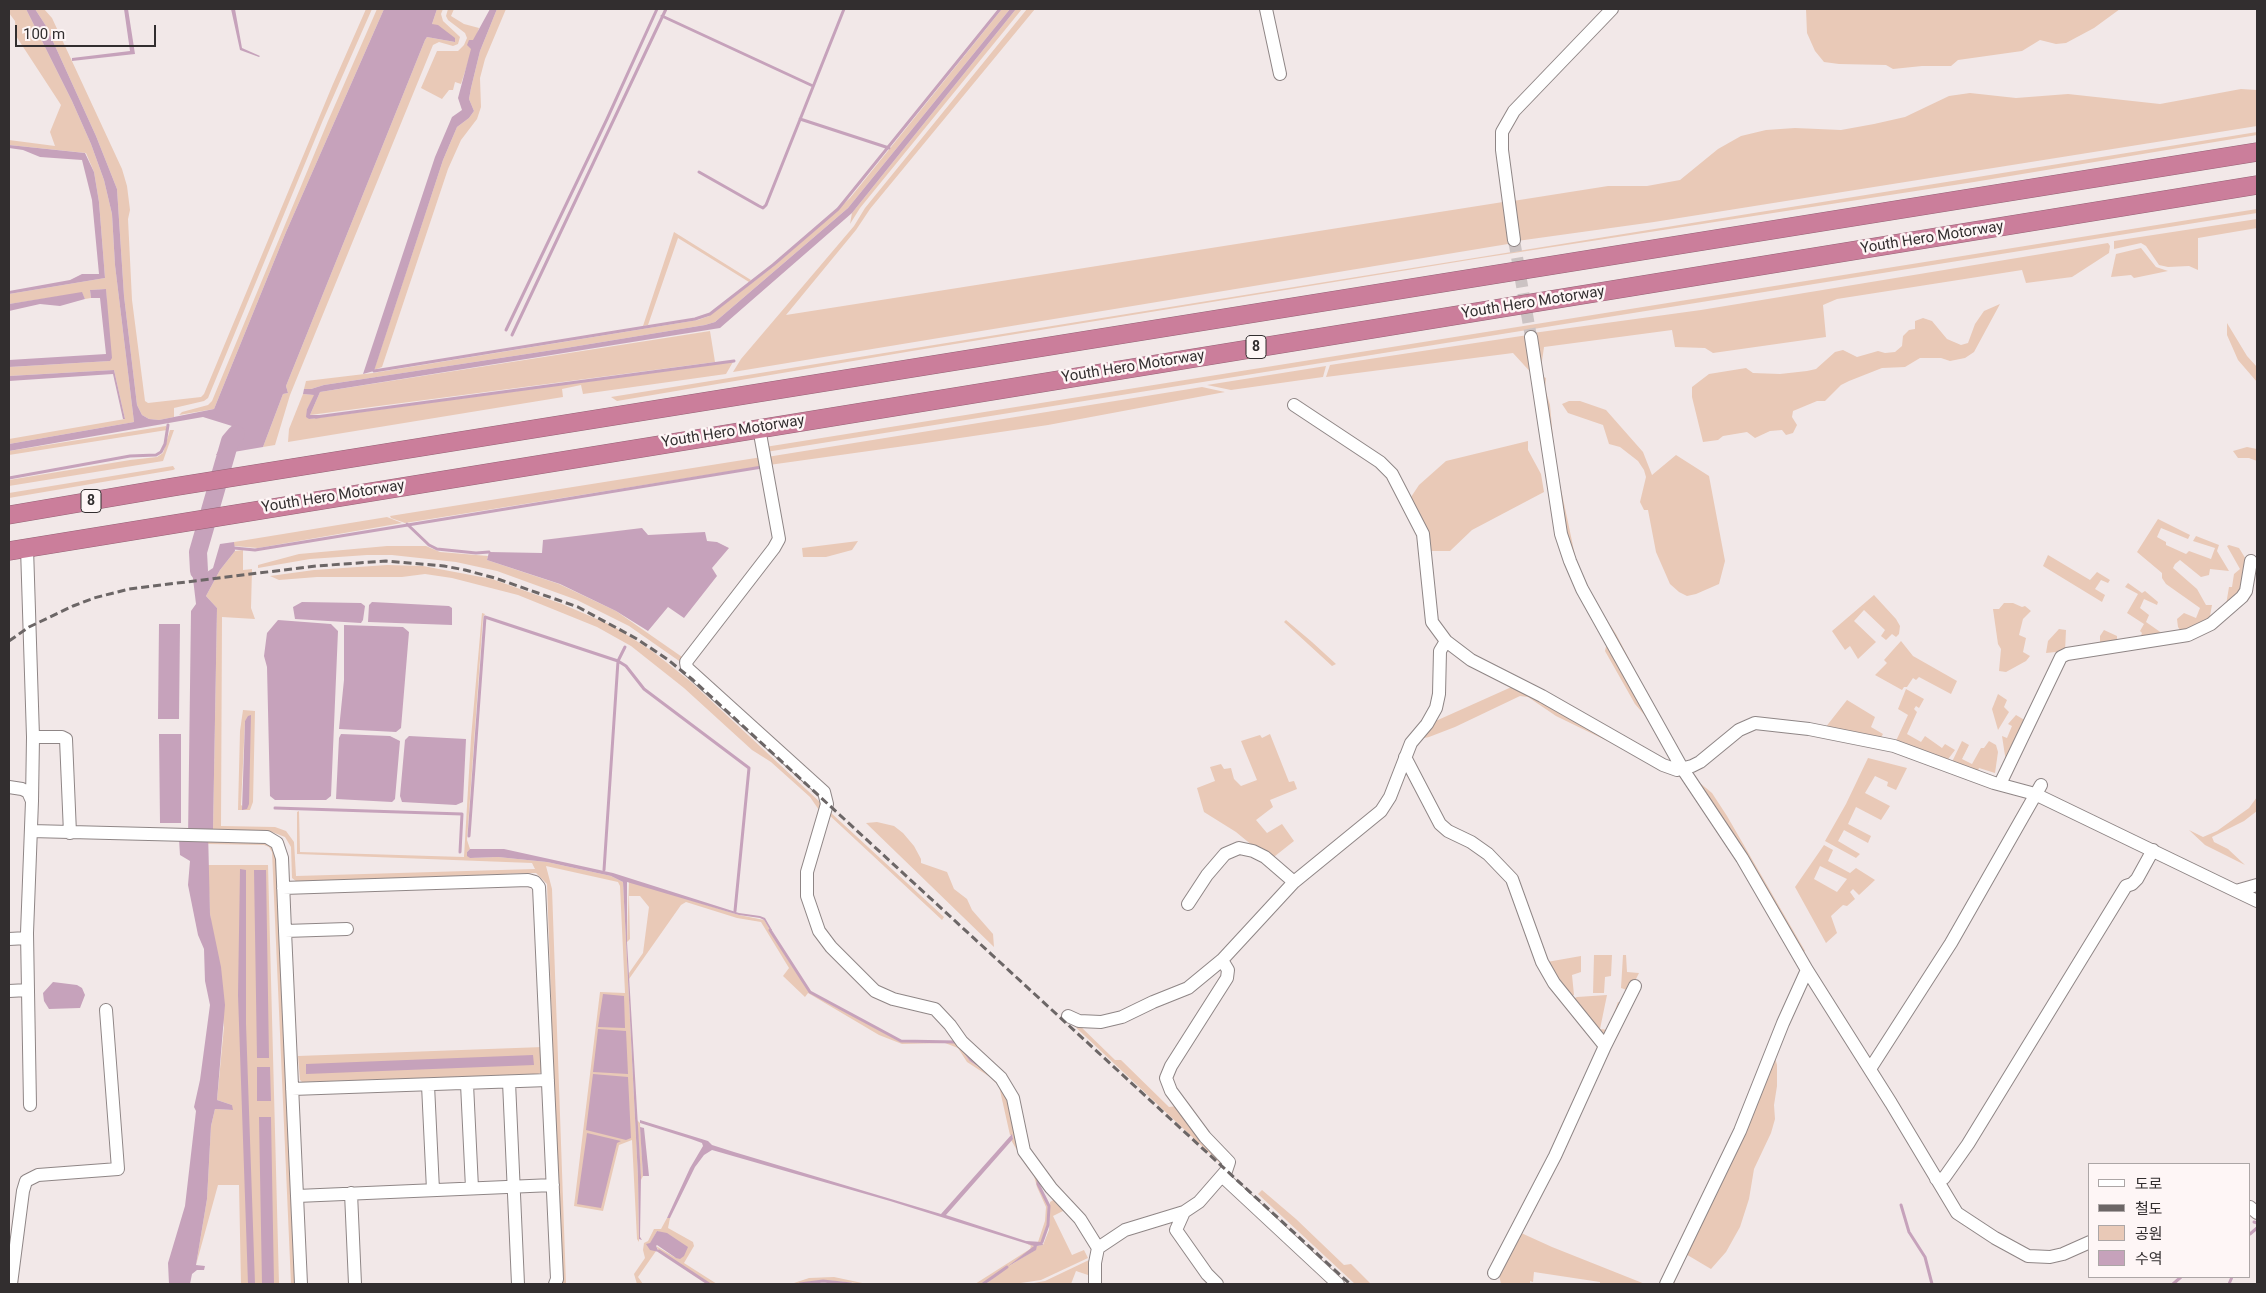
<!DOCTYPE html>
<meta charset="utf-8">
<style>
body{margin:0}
#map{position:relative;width:2266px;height:1293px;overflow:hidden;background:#f2e8e8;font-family:Roboto,"Noto Sans KR",sans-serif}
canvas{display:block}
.frame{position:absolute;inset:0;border:10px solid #322e2f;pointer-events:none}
.legend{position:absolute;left:2088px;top:1163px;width:162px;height:115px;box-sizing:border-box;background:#fef6f6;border:1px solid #aca6a6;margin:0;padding:6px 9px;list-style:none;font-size:15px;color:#322e2f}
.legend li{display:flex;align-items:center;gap:10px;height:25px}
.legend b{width:25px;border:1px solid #aca6a6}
.scale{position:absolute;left:15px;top:25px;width:141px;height:22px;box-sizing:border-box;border:2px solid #322e2f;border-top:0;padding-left:6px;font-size:15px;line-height:18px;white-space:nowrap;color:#322e2f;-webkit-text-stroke:4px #fef6f6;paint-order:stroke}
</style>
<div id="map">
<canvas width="2266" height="1293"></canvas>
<div class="frame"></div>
<ul class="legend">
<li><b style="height:6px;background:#fff"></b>도로</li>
<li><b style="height:6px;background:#6c6666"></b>철도</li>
<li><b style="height:14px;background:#e9c9b7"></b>공원</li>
<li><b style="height:14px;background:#c6a2bb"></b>수역</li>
</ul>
<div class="scale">100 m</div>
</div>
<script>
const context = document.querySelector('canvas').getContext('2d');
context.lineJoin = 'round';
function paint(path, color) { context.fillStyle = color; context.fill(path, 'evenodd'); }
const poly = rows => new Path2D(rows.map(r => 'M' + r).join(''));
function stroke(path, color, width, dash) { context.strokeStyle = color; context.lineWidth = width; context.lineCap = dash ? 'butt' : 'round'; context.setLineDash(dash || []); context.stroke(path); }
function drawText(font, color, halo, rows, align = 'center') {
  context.font = font + ' Roboto,sans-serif'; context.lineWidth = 5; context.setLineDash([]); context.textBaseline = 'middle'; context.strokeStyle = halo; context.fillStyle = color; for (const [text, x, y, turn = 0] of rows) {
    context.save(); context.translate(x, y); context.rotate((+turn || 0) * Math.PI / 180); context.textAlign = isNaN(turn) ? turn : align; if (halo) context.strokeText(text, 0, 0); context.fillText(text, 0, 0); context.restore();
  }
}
paint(poly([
 [9,9,26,9,72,101,91,144,104,180,112,214,115,265,134,422,9,444,9,439,125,419,114,370,9,376,9,367,110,361,106,289,90,290,91,298,85,299,82,293,9,304,9,294,105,278,99,202,94,172,86,153,9,145,9,140,55,146,50,132,61,105,16,36,15,21,9,13],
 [35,9,44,9,52,18,122,169,127,186,130,210,128,219,132,300,145,401,148,403,201,397,204,394,333,84,366,9,372,9,323,120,208,398,204,401,174,408,174,417,159,420,149,419,142,415,137,405,124,296,117,189,96,136,46,26],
 [377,9,384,9,286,232,214,409,179,415,182,412,208,405,212,401,328,121],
 [437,9,443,9,441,14,443,21,458,35,460,37,458,44,453,46,439,42,433,45,290,395,275,445,263,447,283,394,288,393,286,386,425,40,427,37,455,42,432,24],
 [448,9,454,9,451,16,464,24,479,28,461,84,455,82,453,90,449,90,442,99,421,88,437,51,458,51,464,45,467,38,465,33,448,20,446,16],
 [497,9,506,9,485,59,480,78,481,107,477,119,461,140,448,169,382,367,374,370,443,160,457,127,469,118,474,111,469,99,471,88,480,51],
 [1002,9,1010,9,848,208,715,322,705,325,566,348,324,385,311,389,304,389,306,381,373,373,698,320,709,316,774,266,850,198],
 [1016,9,1022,9,860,208,850,224,852,213],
 [1027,9,1035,9,870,209,856,230,786,315,1503,202,1508,244,733,372,741,359,854,226,865,208],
 [1806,9,2120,9,2094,28,2066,43,2056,44,2040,40,2022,51,1958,60,1951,66,1922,66,1893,69,1886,65,1839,64,1824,62,1815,51,1807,33],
 [2241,89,2257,90,2257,126,1654,222,1517,241,1513,201,1608,186,1647,186,1680,180,1718,149,1741,136,1766,130,1795,128,1841,130,1874,124,1905,117,1949,96,1970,93,2016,98,2068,94,2160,104],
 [2257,132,2257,135,1974,182,1475,259,912,351,617,401,611,397],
 [2257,209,2257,213,766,452,765,447],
 [2257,219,2257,228,2198,238,2198,270,2189,266,2168,267,2159,265,2146,246,2141,243,2114,249,2114,241],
 [674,232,751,280,749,282,678,238,648,325,643,326],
 [2108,243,2110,246,2109,253,2072,277,2026,283,2022,270,1837,299,1823,305,1826,337,1713,353,1705,348,1675,347,1672,330,1544,347,1540,375,1546,378,1545,389,1550,405,1555,461,1576,560,1590,594,1616,634,1661,720,1658,722,1583,590,1572,562,1564,533,1533,333,1701,310],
 [2141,248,2156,267,2168,271,2134,278,2131,275,2111,277,2116,254],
 [2000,304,1974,352,1965,358,1950,361,1941,358,1920,358,1905,367,1882,368,1849,381,1841,385,1825,401,1817,401,1793,411,1792,417,1797,425,1793,433,1786,435,1782,430,1770,431,1755,438,1747,432,1723,436,1718,440,1703,442,1692,397,1692,387,1709,374,1746,368,1753,373,1780,374,1807,371,1816,369,1835,352,1843,350,1857,357,1878,351,1885,353,1895,352,1902,346,1903,336,1909,330,1915,329,1915,321,1923,318,1932,321,1947,339,1961,345,1968,343,1975,324,1984,311],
 [2227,323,2247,356,2257,367,2257,382,2238,360,2227,335],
 [710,331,715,362,310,415,320,392],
 [1528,335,1535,377,1513,353,1326,377,1330,365],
 [733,362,726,374,583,394,581,385,562,389,563,397,288,442,289,429,303,394,315,395,307,409,309,419],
 [1326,366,1323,377,1231,390,1207,385],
 [1202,387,1225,392,1048,425,919,444,769,465,767,457],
 [1569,401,1580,401,1606,410,1643,452,1652,475,1676,455,1709,476,1725,561,1719,584,1696,594,1687,596,1679,592,1670,584,1656,552,1648,510,1644,510,1640,502,1646,477,1644,470,1638,461,1620,447,1609,444,1603,425,1568,413,1562,404],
 [166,426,167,430,9,455,9,451],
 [170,430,174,430,163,461,9,486,9,480,130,460,157,457,163,453],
 [1528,441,1528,450,1541,474,1544,492,1472,530,1450,551,1429,551,1421,516,1409,500,1419,485,1446,461],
 [2247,447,2257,449,2257,461,2249,458,2238,458,2233,451],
 [762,457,763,466,405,523,391,518,390,516],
 [173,466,175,469,173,470,9,498,9,493],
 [387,517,402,523,258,548,234,546,234,542],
 [2158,519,2190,535,2188,539,2161,528,2157,537,2166,542,2166,545,2186,554,2189,551,2211,559,2215,548,2193,541,2196,536,2219,545,2217,551,2229,571,2210,569,2209,575,2201,577,2180,560,2175,564,2173,568,2197,589,2206,605,2212,605,2209,621,2181,631,2178,627,2177,619,2184,613,2196,618,2200,608,2166,584,2162,578,2162,573,2137,552],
 [858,541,852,550,826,557,803,557,802,548],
 [2229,545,2239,548,2247,561,2241,591,2226,605,2229,587,2232,587,2234,574,2240,569,2227,546],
 [387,546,426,546,440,552,488,556,487,560,559,584,616,611,685,659,682,663,629,626,577,600,497,571,456,562,392,555,367,555,310,559,258,568,258,565,299,554],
 [243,550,243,570,252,569,251,608,255,619,222,617,221,826,275,827,286,831,294,842,296,876,535,869,532,863,297,854,297,812,299,811,300,852,464,857,471,738,482,613,485,614,483,617,467,840,470,849,467,852,470,858,498,857,547,862,611,876,623,882,638,1177,639,1242,637,1239,632,1140,619,1145,603,1211,574,1206,600,992,625,993,620,886,618,882,546,866,552,889,566,1284,561,1284,547,884,536,873,529,873,297,882,292,878,291,847,285,837,272,832,213,830,217,608,206,596,220,570,235,551],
 [2048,555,2090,580,2097,572,2110,580,2108,583,2101,580,2095,589,2105,595,2102,602,2043,566],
 [387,565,423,566,492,579,562,604,613,626,652,651,690,681,822,804,821,813,810,797,771,762,752,750,684,688,631,646,597,627,518,595,452,578,425,574,402,577,317,577,279,580,270,576,314,570],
 [2128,583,2142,593,2145,591,2158,602,2157,605,2144,599,2140,608,2149,615,2146,622,2166,636,2139,640,2142,633,2140,631,2144,624,2127,613,2138,594,2125,587],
 [1874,595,1896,619,1900,626,1899,634,1896,637,1892,634,1886,640,1881,636,1885,630,1864,610,1854,621,1876,642,1858,659,1850,646,1845,650,1832,631],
 [2004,603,2013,603,2022,607,2025,606,2031,611,2023,619,2019,635,2026,638,2023,652,2030,656,2026,661,2006,672,1999,671,2001,649,1998,644,1993,609,1999,609],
 [1286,620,1312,642,1336,664,1332,666,1284,622],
 [2059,629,2066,630,2065,651,2046,653,2048,641],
 [2104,630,2117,636,2117,642,2100,644,2100,636],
 [1901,641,1913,656,1957,681,1951,694,1919,677,1916,680,1913,678,1907,687,1904,687,1902,690,1875,675,1887,663,1884,660],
 [1607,642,1659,732,1635,704,1605,651],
 [1516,685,1630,752,1556,716,1528,697,1520,696,1455,727,1429,737,1420,739,1429,724],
 [1906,689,1924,699,1919,708,1916,706,1914,709,1917,712,1907,734,1921,742,1925,736,1942,748,1945,744,1955,750,1946,762,1895,743,1908,715,1898,709],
 [1998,694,2007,700,2004,707,2009,712,1998,730,1992,709],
 [1847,700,1875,717,1871,727,1883,734,1879,741,1825,728],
 [243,710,255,711,253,802,250,810,238,810,240,731],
 [251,716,250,719,246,809,241,805,245,721],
 [2016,715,2028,722,2006,762,2002,736,2007,738,2012,726,2008,724],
 [1270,734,1289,782,1294,781,1297,789,1270,800,1273,807,1256,820,1267,833,1282,824,1294,841,1270,860,1236,832,1204,812,1197,788,1215,781,1210,767,1221,764,1224,769,1231,768,1234,779,1241,786,1257,780,1241,741,1260,735,1262,738],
 [1962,741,1969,745,1962,759,1972,764,1981,748,1984,748,1989,741,1996,745,1998,752,1995,773,1979,768,1977,774,1951,764],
 [1868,758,1907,768,1896,790,1887,786,1888,782,1875,776,1865,793,1890,806,1881,820,1856,807,1848,824,1871,836,1868,843,1844,830,1838,841,1860,854,1856,858,1825,841,1846,804],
 [1688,773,1712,793,1727,816,1805,951,1801,954],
 [2257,797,2257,811,2244,821,2212,837,2214,842,2228,849,2245,865,2205,845,2189,830,2203,837,2217,831,2249,808],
 [830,812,944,917,942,920,828,814],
 [877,822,894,826,903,833,914,846,921,859,921,863,947,872,954,889,967,899,972,910,993,934,994,947,866,823],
 [208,839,257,840,271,844,276,856,296,1284,291,1284,272,852,269,847,264,845,208,844],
 [1824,845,1833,850,1828,861,1850,873,1856,868,1875,880,1859,895,1853,889,1850,892,1855,899,1847,906,1843,905,1831,916,1837,933,1826,943,1795,887],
 [1820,866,1847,879,1837,892,1814,879],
 [208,865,268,865,279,1284,241,1284,239,1185,218,1185,196,1265,207,1199,211,1126,215,1109,232,1110,232,1105,217,1100,224,1027,210,914],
 [629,881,739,915,764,920,790,963,812,994,901,1042,956,1043,970,1061,997,1080,1007,1100,1016,1142,1037,1175,1038,1184,1048,1202,1047,1225,1041,1242,1038,1242,1045,1221,1046,1207,1037,1187,1034,1176,1025,1164,1011,1140,1013,1138,1012,1135,1010,1135,999,1086,990,1077,967,1062,958,1048,945,1043,902,1044,879,1035,808,993,805,997,783,976,789,968,761,922,737,918,686,902,681,905,629,979,629,973,643,953,649,907,640,896,629,896,630,939,627,942],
 [1594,955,1612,955,1611,976,1605,977,1604,993,1593,993],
 [1623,955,1626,955,1627,972,1639,973,1630,991,1621,988],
 [1581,956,1581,972,1572,975,1574,995,1568,996,1547,962],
 [1607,995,1600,1029,1608,1030,1618,1002,1625,1004,1604,1044,1570,1000,1577,997],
 [1069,1021,1076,1022,1115,1060,1121,1060,1169,1107,1178,1106,1225,1162,1223,1166],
 [543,1047,542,1072,538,1074,302,1082,300,1080,298,1056],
 [1774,1053,1777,1065,1777,1086,1774,1105,1775,1119,1771,1133,1754,1169,1749,1199,1740,1227,1726,1252,1711,1269,1684,1253,1674,1284,1669,1284],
 [637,1120,640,1123,643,1176,641,1180],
 [1262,1190,1296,1219,1344,1265,1351,1264,1371,1284,1355,1284,1258,1194],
 [1057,1198,1067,1209,1053,1216,1072,1255,1084,1250,1088,1258,1041,1280,1014,1284,986,1284,1004,1269,981,1284,975,1284,1030,1249,1031,1246,1026,1243,1034,1246,1033,1248,1009,1266,1035,1250,1037,1246,1043,1245,1049,1230,1050,1202],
 [667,1218,670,1218,668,1228,693,1242,694,1246,684,1263,717,1284,711,1284,659,1251,656,1246,676,1258,662,1233,657,1231,650,1244,656,1251,638,1277,643,1284,637,1284,634,1274,645,1258,643,1250,644,1243,648,1241,654,1229,661,1229],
 [1519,1232,1552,1247,1645,1284,1600,1284,1600,1282,1534,1272,1533,1282,1530,1281,1530,1284,1501,1284,1499,1275],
 [1089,1260,1091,1260,1091,1276,1076,1271,1071,1284,1028,1284,1045,1281],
 [834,1277,867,1284,824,1280,791,1284,809,1278]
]), '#e9c9b7');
paint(poly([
 [26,9,35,9,46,26,96,136,117,189,124,296,137,405,142,415,149,419,159,420,214,409,286,232,384,9,437,9,432,24,438,25,455,38,455,42,427,37,425,40,286,386,288,393,283,394,263,447,216,455,232,426,203,417,9,451,9,444,134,422,115,265,112,214,104,180,91,144,72,101],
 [124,9,128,9,135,54,72,61,72,58,130,51],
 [231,9,235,9,242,48,260,56,259,57,240,50],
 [490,9,497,9,480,51,471,88,469,99,474,111,469,118,457,127,443,160,374,371,363,374,435,157,452,117,462,110,458,98,471,49,467,45,469,40,473,40],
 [1010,9,1016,9,852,213,720,328,320,392,310,415,319,415,320,418,309,419,306,417,307,409,314,395,303,394,304,389,311,389,324,385,566,348,705,325,715,322,848,208],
 [9,145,85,153,94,172,99,202,105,278,9,294,9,291,70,280,82,274,99,274,92,200,82,160,40,157,23,150,9,148],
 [106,289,112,358,110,361,9,367,9,360,106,354,100,298,91,298,90,290],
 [82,292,85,299,60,306,40,304,9,311,9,304],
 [114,370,125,419,123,419,113,374,9,381,9,376],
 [642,528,648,535,705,532,707,541,717,542,729,548,712,568,717,576,684,618,668,607,648,631,616,611,560,584,487,560,489,552,542,553,543,540],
 [234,542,235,551,220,570,206,596,217,608,213,830,208,831,210,914,221,967,225,1005,217,1100,232,1105,233,1110,215,1109,211,1126,207,1199,196,1265,205,1266,204,1270,197,1270,192,1274,190,1284,169,1284,168,1263,185,1206,196,1111,194,1107,200,1080,210,1005,205,981,204,949,198,935,188,885,190,861,180,855,179,839,188,839,191,611,196,604,192,570,194,549,206,547,200,572,207,572,213,568,220,544],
 [302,602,361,603,365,606,363,620,361,623,295,619,293,607],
 [372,602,449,606,452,608,452,625,368,622,369,605],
 [278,620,331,624,338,631,331,796,326,800,275,800,270,796,267,667,264,656,267,633],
 [159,624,180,624,179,719,158,719],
 [344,625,403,627,409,632,401,728,396,732,339,729,344,680],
 [251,715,249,804,247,809,242,810,245,721,248,716],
 [159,734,181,734,181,823,160,823],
 [341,734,390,736,400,741,395,799,392,802,336,799,339,738],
 [409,736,466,739,463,802,456,805,402,802,400,796,405,740],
 [470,849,504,849,613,873,739,913,760,916,765,918,772,930,770,930,764,920,760,918,739,915,627,882,627,942,641,1177,640,1237,642,1240,639,1239,638,1177,623,882,611,876,547,862,498,857,470,858,467,856,467,852],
 [240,869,246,870,246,1024,255,1284,248,1284,238,995],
 [254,870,266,870,269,1058,257,1058],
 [53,982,77,985,82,988,85,995,80,1008,49,1009,44,1001,43,993],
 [603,994,624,996,625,1028,598,1027],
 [598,1029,626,1031,628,1074,593,1072],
 [533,1055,534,1065,306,1074,306,1064],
 [257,1067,270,1067,271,1101,257,1101],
 [593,1074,628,1077,631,1138,626,1140,586,1130],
 [259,1117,271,1117,274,1284,262,1284],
 [640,1120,708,1141,712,1145,734,1152,941,1214,1012,1134,1013,1139,946,1215,1026,1241,1042,1242,1043,1245,1037,1246,1036,1250,1007,1267,1034,1246,890,1201,712,1150,704,1155,695,1167,670,1218,667,1218,690,1168,703,1146,702,1143,691,1139,640,1123],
 [640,1127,644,1128,649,1176,643,1176],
 [587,1133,621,1141,617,1143,601,1208,577,1204],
 [657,1231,667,1233,688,1247,684,1256,680,1259,676,1258,657,1245,656,1246,659,1252,650,1250,646,1244,650,1243]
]), '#c6a2bb');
stroke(poly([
 [662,16,813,86],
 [800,119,889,148],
 [699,172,759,206,763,208,766,205,844,9],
 [506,330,607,119,657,9],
 [512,335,666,9],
 [374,371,695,319,710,314,773,265,838,209,1000,9],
 [316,417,734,361],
 [9,478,130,456,156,455,161,452,165,444,168,425],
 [407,524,429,545,437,549,476,553,489,552],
 [234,548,255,550,762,467],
 [275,808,462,814,460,852],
 [469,836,485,617,618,661,626,666,644,689,749,768,735,911],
 [604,870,618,661,625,647],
 [770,930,810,992,901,1041,956,1042],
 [965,1052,971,1060,980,1066],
 [1038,1177,1038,1184,1049,1206,1048,1225,1042,1242],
 [1901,1205,1909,1232,1925,1257,1932,1284],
 [2254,1222,2257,1223],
 [2250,1234,2257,1228],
 [659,1251,709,1284],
 [800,1284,823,1281,851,1284],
 [983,1284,1007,1267],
 [2173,1284,2181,1277],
 [2229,1284,2232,1277]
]), '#c6a2bb', 3);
stroke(poly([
 [199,571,198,552,230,441,236,434]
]), '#c6a2bb', 18);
stroke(poly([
 [1514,240,1531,337]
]), '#ccc3c3', 12, [12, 6]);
const minor = poly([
 [1266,9,1280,74],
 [1514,240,1502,150,1502,132,1514,111,1612,9],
 [1531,337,1561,534,1570,561,1582,589,1682,768,1742,858,1807,970,1891,1103,1957,1213,1995,1238,2028,1256,2050,1257,2063,1254,2090,1242],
 [1294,405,1380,462,1392,474,1423,534,1432,622,1446,641,1471,660,1542,696,1663,765,1677,770,1692,766,1700,762,1739,730,1755,723,1809,729,1894,746,1994,783,2035,794,2236,891,2257,885],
 [759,428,779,539,774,548,686,662,687,668,824,792,827,804,807,872,807,896,819,931,831,947,875,991,893,999,935,1009,950,1025,962,1042,1001,1078,1013,1098,1024,1151,1051,1188,1080,1219,1098,1248,1095,1263,1095,1284],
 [27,548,33,737,32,801],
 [33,737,62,737,66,739,70,833],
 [1405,757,1440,824,1448,831,1471,842,1488,854,1512,879,1542,962,1554,983,1605,1046],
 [2000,784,2061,657,2067,654,2188,635,2211,624,2242,597,2246,591,2251,561],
 [9,787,22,789,28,792,32,801,27,933,30,1105],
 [31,831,267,837,277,843,282,858,285,931,347,929],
 [283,888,528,880,535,882,539,887,557,1279,555,1284],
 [2236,891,2257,901],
 [1188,904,1207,875,1225,854,1239,848,1253,851,1265,857,1294,882],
 [285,931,301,1284],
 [9,939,27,938],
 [9,991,28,990],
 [1068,1016,1079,1021,1101,1022,1122,1017,1153,1002,1188,988,1222,960],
 [1870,1069,1951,943,2041,785],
 [509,1082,518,1284],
 [467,1084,472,1188],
 [428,1085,433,1190],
 [292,1089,548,1080],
 [1222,1176,1338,1284],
 [1936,1179,1944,1178,1968,1144,2126,886,2132,884,2137,879,2153,850],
 [351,1193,355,1284],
 [297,1196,553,1185],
 [2250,1207,2257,1213],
 [1184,1212,1176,1230,1207,1274,1217,1284],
 [1098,1248,1125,1230,1184,1212,1199,1202,1226,1171,1229,1162,1205,1137,1171,1091,1166,1078,1171,1066,1227,978,1228,970,1222,960,1294,882,1381,811,1390,797,1411,743,1427,724,1436,708,1439,694,1440,651,1446,641],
 [1494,1273,1555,1156,1605,1046,1635,986],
 [11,1284,23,1191,26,1181,38,1175,118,1169,106,1010],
 [1666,1284,1740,1131,1783,1023,1807,970]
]);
const highway = poly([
 [9,515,173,487,2257,152],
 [9,551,2257,185]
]);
stroke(minor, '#8f8686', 14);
stroke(highway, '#956275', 19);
stroke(minor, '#fff', 12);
stroke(highway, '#cb7e9b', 18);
stroke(poly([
 [9,641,29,627,73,606,94,598,129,589,316,566,386,561,444,566,465,570,495,578,578,607,637,639,667,659,693,680,1350,1284]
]), '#6c6666', 3, [8, 4]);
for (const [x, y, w] of [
 [1256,347,20],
 [91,501,20]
]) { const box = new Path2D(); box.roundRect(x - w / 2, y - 11.5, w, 23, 4); context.fillStyle = '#fef6f6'; context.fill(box); stroke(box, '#322e2f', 1); }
drawText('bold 14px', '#322e2f', null, [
 ["8",1256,347],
 ["8",91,501]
]);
drawText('15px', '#322e2f', '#fef6f6', [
 ["Youth Hero Motorway",1932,238,-9],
 ["Youth Hero Motorway",1533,303,-9],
 ["Youth Hero Motorway",1133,367,-9],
 ["Youth Hero Motorway",733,432,-9],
 ["Youth Hero Motorway",333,497,-9]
]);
</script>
